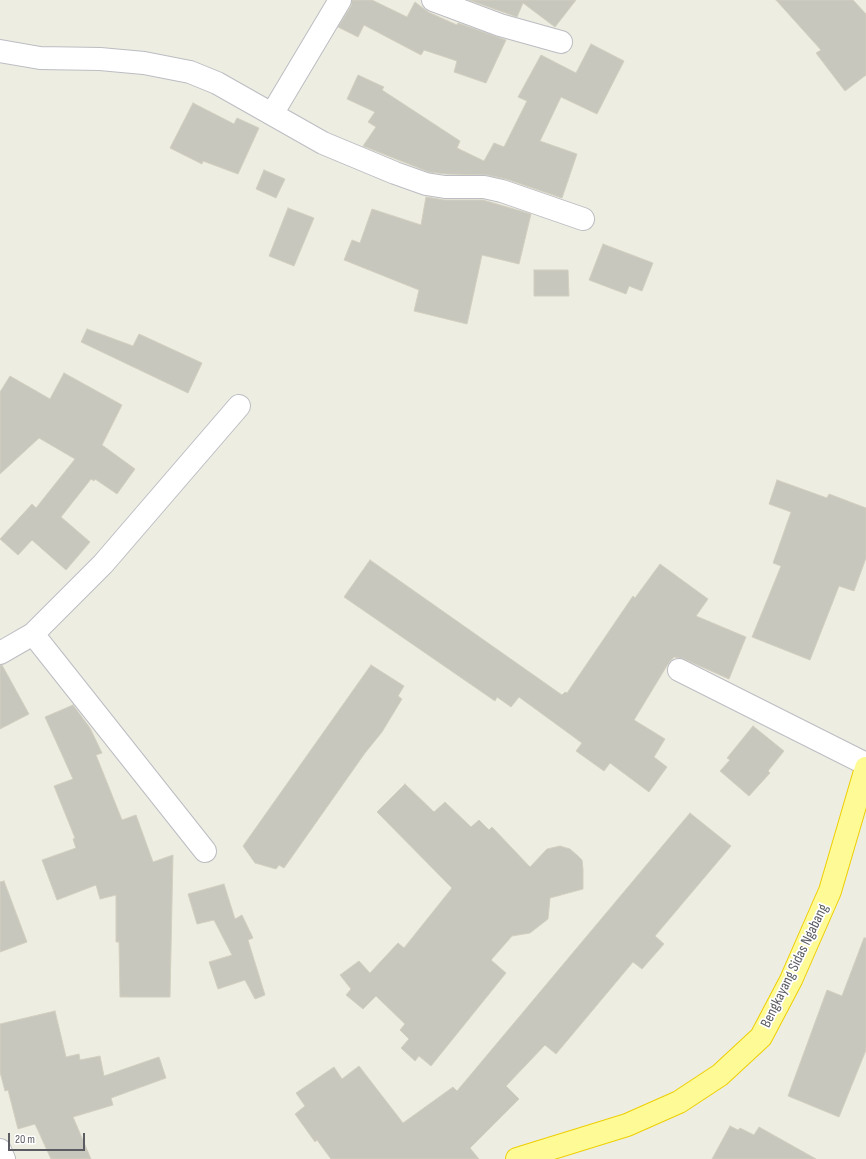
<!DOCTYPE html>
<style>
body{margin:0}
#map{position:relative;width:866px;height:1159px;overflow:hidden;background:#edede1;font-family:"Sofia Sans Condensed",sans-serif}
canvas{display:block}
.scale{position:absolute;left:8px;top:1133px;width:77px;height:18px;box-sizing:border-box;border:2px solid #5a5c62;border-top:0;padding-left:5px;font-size:12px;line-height:14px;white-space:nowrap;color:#5a5c62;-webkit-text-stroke:3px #fff;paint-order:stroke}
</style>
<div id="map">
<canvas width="866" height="1159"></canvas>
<div class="scale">20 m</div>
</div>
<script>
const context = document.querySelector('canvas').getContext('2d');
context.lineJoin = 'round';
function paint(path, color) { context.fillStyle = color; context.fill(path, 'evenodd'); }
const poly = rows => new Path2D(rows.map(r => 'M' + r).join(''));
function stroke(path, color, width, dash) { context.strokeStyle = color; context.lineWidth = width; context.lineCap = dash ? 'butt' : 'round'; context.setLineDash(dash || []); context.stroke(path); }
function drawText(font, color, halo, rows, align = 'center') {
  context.font = font + ' "Sofia Sans Condensed",sans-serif'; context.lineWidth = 3.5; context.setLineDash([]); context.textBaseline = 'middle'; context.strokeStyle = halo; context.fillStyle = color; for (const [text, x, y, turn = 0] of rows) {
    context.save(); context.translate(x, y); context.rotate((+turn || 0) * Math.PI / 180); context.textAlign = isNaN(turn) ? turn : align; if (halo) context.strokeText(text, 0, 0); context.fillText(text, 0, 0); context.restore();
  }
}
const building = poly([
 [352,0,372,0,407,17,415,2,428,12,457,25,458,23,506,40,486,83,454,72,457,61,424,50,421,55,364,25,358,37,338,27,351,6,352,0],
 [469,0,576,0,555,27,523,3,517,17,469,0],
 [776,0,853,0,866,14,866,75,845,91,816,53,821,50,776,0],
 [591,44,624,61,597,114,561,97,540,141,577,154,562,198,506,179,487,175,446,174,429,172,363,146,376,127,368,122,375,112,347,99,358,75,384,87,382,90,460,141,457,148,484,161,494,143,504,147,527,101,518,97,541,55,576,73,591,44],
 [193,103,234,124,237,118,259,128,238,174,203,161,202,164,170,148,193,103],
 [264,170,285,179,276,198,256,189,264,170],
 [426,197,445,200,483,200,531,214,519,264,482,255,467,324,414,311,419,290,344,260,352,240,360,243,372,209,421,225,426,197],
 [288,208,314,218,294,266,269,256,288,208],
 [603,244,653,263,642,291,629,286,626,294,589,280,603,244],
 [534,270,568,270,569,296,534,296,534,270],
 [87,329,133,346,139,334,202,363,188,393,81,342,87,329],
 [64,373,122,405,102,445,135,469,117,494,95,479,94,481,91,479,61,517,90,542,66,570,32,540,18,555,0,539,32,504,36,508,75,459,39,438,0,474,0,392,10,376,50,399,64,373],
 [777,480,827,498,829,494,866,508,866,558,854,591,839,586,810,660,752,637,781,566,773,563,791,512,769,504,777,480],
 [370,560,562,695,565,692,567,693,633,596,635,598,660,564,708,599,696,616,746,637,729,679,684,659,674,657,668,664,634,720,665,739,654,757,667,767,649,792,610,763,604,771,576,751,582,743,519,697,511,707,497,697,495,701,344,597,370,560],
 [0,665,2,665,29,714,0,729,0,665],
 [371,665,404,686,398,696,402,699,382,732,365,753,284,868,279,865,276,869,255,863,243,846,371,665],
 [73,705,90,728,102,753,96,755,122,820,136,815,153,862,173,855,170,997,120,997,119,942,116,942,116,895,100,899,96,885,57,900,42,860,76,848,73,839,75,838,54,786,73,779,45,717,73,705],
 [753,726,784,751,768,771,770,773,749,796,720,771,730,760,727,758,753,726],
 [405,784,434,812,445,802,471,827,479,820,489,830,492,827,530,867,547,849,560,846,570,849,578,856,582,860,583,869,583,889,550,898,548,919,530,933,512,936,491,960,506,973,431,1066,419,1056,415,1061,401,1048,409,1039,400,1030,405,1024,376,996,363,1009,346,995,351,989,340,975,359,961,370,973,398,943,404,948,452,888,377,812,405,784],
 [690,813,731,846,655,936,664,944,642,969,633,962,556,1054,545,1045,506,1086,519,1099,470,1148,479,1159,331,1159,317,1140,315,1142,295,1114,305,1106,296,1093,334,1067,342,1079,359,1066,403,1123,453,1087,457,1091,690,813],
 [4,881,27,942,0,952,0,882,4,881],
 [224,884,235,919,242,915,253,938,248,940,265,995,255,999,245,980,218,989,209,962,232,955,214,920,197,924,188,894,224,884],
 [864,938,866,938,866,1050,839,1117,788,1096,827,990,842,996,864,938],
 [55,1011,66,1057,79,1054,80,1060,100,1056,104,1076,159,1057,166,1078,111,1098,113,1105,73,1117,91,1159,51,1159,35,1124,18,1129,8,1090,5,1091,0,1072,0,1024,55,1011],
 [730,1126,738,1130,740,1128,754,1135,759,1127,816,1159,712,1159,730,1126]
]);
paint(building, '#c8c7be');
stroke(building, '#d2cfbf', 1);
const minor = poly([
 [433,0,500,25,561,42],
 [0,51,40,58,100,59,144,63,190,72,217,83,323,143,395,173,426,184,445,187,484,187,502,191,583,219],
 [272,114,340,0],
 [33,634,205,851],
 [0,653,33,634,103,564,239,406],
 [679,670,866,764],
 [0,1150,4,1159]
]);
const trunk = poly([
 [517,1159,627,1125,679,1102,720,1075,761,1037,791,980,830,891,866,768]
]);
stroke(minor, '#bcbdc3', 24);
stroke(trunk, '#eecf00', 24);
stroke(minor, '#fff', 22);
stroke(trunk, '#fefa96', 22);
drawText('15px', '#5a5c62', '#fff', [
 ["Bengkayang Sidas Ngabang",795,966,-64]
]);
</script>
